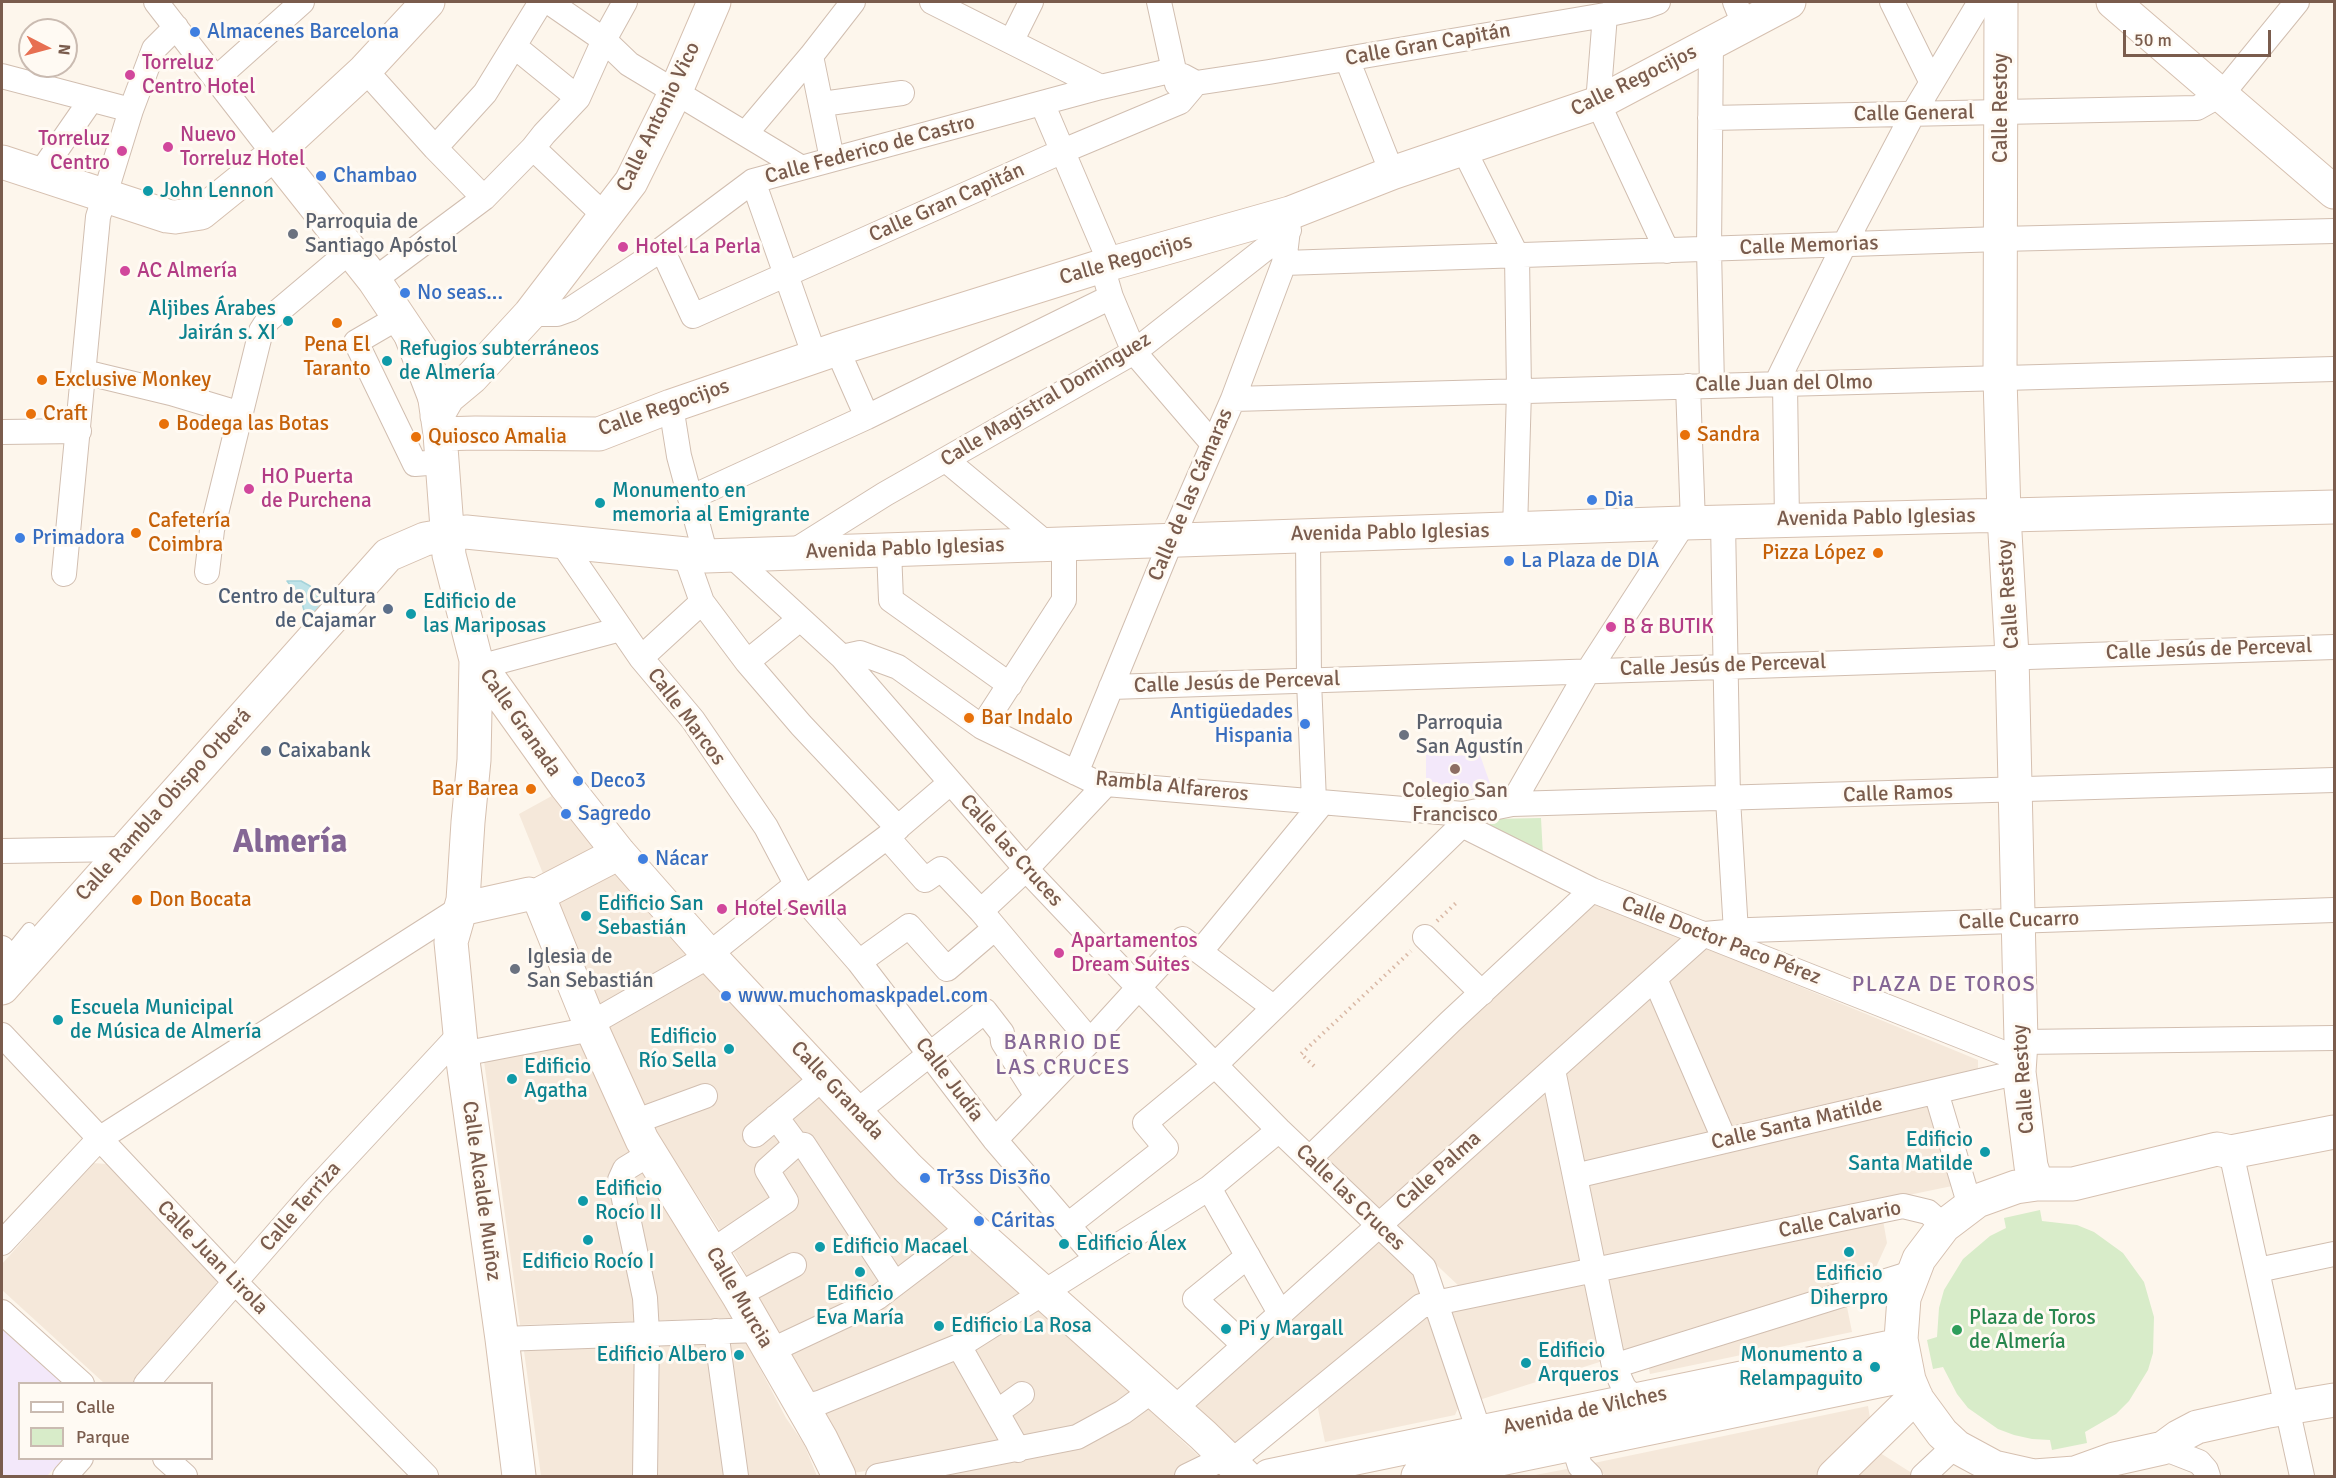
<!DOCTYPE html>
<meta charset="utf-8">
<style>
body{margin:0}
#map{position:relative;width:2336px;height:1478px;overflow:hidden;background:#fdf6ec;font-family:Signika,sans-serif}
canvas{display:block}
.frame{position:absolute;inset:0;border:3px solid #7a5c4d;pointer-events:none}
.legend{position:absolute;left:18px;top:1382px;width:195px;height:78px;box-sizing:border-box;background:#fffaf3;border:2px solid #cabbb1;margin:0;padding:8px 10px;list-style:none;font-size:18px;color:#7a5c4d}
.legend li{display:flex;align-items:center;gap:12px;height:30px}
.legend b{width:30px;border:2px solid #cabbb1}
.north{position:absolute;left:18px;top:18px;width:60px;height:60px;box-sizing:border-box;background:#fffaf3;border:2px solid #cabbb1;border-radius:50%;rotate:96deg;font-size:16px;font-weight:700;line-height:24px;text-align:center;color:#7a5c4d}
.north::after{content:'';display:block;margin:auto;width:21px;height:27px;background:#e76f51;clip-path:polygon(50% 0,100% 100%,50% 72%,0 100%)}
.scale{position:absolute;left:2123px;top:30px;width:148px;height:27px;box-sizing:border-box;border:3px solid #7a5c4d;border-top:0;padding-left:8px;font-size:18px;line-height:21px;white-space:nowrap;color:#7a5c4d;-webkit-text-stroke:4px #fffaf3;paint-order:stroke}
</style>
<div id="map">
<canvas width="2336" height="1478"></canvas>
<div class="frame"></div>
<ul class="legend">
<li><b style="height:8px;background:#fff"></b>Calle</li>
<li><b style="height:16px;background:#d8ecc9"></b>Parque</li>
</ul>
<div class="north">N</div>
<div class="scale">50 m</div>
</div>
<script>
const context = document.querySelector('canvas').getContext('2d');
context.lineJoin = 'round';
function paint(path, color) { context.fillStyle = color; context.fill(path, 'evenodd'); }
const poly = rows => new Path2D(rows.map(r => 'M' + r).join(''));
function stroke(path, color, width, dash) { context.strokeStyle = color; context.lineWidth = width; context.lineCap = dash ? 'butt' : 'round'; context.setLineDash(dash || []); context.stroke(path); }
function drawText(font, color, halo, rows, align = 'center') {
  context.font = font + ' Signika,sans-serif'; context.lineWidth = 6; context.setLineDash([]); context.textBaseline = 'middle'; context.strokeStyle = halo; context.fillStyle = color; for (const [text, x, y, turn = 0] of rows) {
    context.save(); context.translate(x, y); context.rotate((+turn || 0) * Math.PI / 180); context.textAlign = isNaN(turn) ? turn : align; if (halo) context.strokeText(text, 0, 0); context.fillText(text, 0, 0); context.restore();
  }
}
paint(poly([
 [559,792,604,851,546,881,519,814],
 [616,864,953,1229,858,1301,782,1338,730,1246,644,1113,552,897],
 [1589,900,1688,940,1382,1214,1321,1157],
 [1701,946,1978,1060,1978,1073,1730,1131,1664,978],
 [1650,991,1713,1135,1579,1166,1560,1071],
 [580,1041,640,1167,732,1318,520,1325,484,1061],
 [1549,1081,1586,1262,1461,1288,1391,1222],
 [1932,1102,1957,1185,1599,1259,1583,1183],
 [92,1163,108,1164,217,1281,216,1288,133,1383,104,1383,2,1290,2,1264],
 [1883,1220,1887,1243,1871,1278,1619,1356,1603,1278],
 [1375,1237,1419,1280,1424,1295,1240,1447,1191,1401],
 [965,1242,986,1264,1023,1297,959,1337,813,1394,788,1350],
 [1590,1281,1606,1360,1479,1400,1449,1310],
 [1846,1302,1852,1332,1650,1374,1648,1364],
 [1036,1308,1134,1396,1086,1426,1009,1445,854,1473,824,1413,896,1385,959,1357],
 [1428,1315,1459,1406,1455,1415,1325,1442,1316,1399],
 [746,1342,786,1418,804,1444,817,1476,652,1476,652,1414,659,1346],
 [635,1346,638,1476,541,1476,524,1351],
 [1868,1406,1871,1424,1818,1476,1605,1476,1594,1463],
 [1146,1407,1220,1476,912,1476],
 [1877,1451,1915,1475,1851,1476],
 [1567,1469,1574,1476,1530,1476]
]), '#f5e8da');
paint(poly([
 [1426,748,1437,748,1438,756,1480,755,1492,789,1481,794,1438,795,1438,782,1426,782],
 [2,1327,65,1383,20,1384,20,1458,63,1459,47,1476,2,1476]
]), '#f3e8fa');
paint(poly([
 [1541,818,1543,856,1489,827,1491,819],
 [2040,1210,2042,1221,2077,1225,2094,1232,2123,1253,2144,1282,2154,1317,2153,1353,2148,1370,2129,1401,2116,1414,2085,1432,2087,1443,2052,1450,2050,1440,2032,1439,2014,1435,1998,1429,1968,1408,1957,1394,1943,1367,1933,1369,1927,1340,1937,1337,1939,1308,1944,1290,1963,1259,1990,1236,2006,1228,2004,1218]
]), '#d8ecc9');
const water = poly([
 [287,581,301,581,310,586,320,599,321,611,309,630,301,599,287,581]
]);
paint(water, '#bfe3e8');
stroke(water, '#a5d3da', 1.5);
const lane = poly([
 [4,960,29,929]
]);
const street = poly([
 [156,2,274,154],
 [549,2,604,40,629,64,800,167],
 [932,2,1101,87],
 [1159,2,1177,84],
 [1735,2,1744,24],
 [1892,2,1931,81],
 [1605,15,1598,103,1667,251],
 [1012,40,1031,2],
 [1711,43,1709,249,1712,386],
 [514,46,578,98],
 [811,56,832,159],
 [1347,59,1392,173],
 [365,70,435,148,484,198],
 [2,76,131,110],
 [1183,76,1196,83,1269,72,1605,15,1647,6,1658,2],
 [217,78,302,2],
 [1042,103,1106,253,1102,266,1111,297,1134,352,1213,444],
 [822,104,902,93],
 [1710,118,2197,108,2222,94,2297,2],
 [746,133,811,56,853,2],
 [435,148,485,93,541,2],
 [533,148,606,217],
 [1464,150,1517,256,1519,391,1515,530],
 [39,175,91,100],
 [753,181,815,357],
 [662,249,693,316,1063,151,1180,102,1196,83],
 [1284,263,2000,239,2334,231],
 [374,280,484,198,533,148,544,134,578,98,604,40,625,2],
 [530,314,557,314,571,309,662,249,753,181,1101,87,1174,70],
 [399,317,437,416,441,462,415,464,356,342,399,317],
 [837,349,867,417],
 [84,372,171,393,241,414],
 [1776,384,1844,245,1913,114,1980,2],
 [1785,384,1787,521],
 [1688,386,1693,523],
 [1233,399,2334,369],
 [671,406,679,456,706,556],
 [2,432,79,431],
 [946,460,1047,544],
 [690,498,867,417,1111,297],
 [1723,522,1728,799,1736,932],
 [1308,535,1309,681,1314,801],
 [560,540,641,658,693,720,766,827,804,899,859,962,995,1140,1097,1259],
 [889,550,891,600,1010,685],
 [791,553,885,494,1134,352,1289,230],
 [685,554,702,602,747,662,801,725,898,828],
 [731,555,842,657,1026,869,1139,988,1279,1130,1424,1268,1484,1446],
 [207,572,212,530,261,331,268,320,351,250],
 [64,574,98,217,131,110,154,49,176,27],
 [842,657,860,653,898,667,982,727,1091,780,1106,784,1463,814,1512,804,2334,780],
 [641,658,702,602],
 [476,660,490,664,621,629],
 [747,662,800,619],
 [1111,687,2334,647],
 [982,727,1064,600,1064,544],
 [1076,773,1171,541,1233,399,1284,263,1290,213],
 [1512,804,1588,671,1684,523],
 [1462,825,1592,890,2019,1059],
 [887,837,925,880,941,869,981,911,1090,1041],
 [2,851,124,849],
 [804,899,887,837,950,783],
 [981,911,1026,869,1106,784],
 [1425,937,1482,993],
 [2,948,2,963],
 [1200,952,1323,802],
 [859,962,909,926,947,969,995,928],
 [1655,979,1725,1141],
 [590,1024,702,960,796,885],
 [2,1035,235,1282,426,1476],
 [2021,1042,2334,1038],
 [462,1054,592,1029],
 [1553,1070,1614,1366,1624,1388,1637,1400],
 [1936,1092,1970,1206],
 [856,1112,985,1011,1002,1033,1003,1042,1037,1096],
 [634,1122,705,1096],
 [755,1135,824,1077],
 [995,1140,1090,1041,1183,939,1273,1007],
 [796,1144,804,1145,895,1284],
 [2231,1152,2302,1476],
 [1309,1159,1450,1022,1592,890],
 [1575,1176,2019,1072],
 [1209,1188,1280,1313],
 [1068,1225,1166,1148,1145,1123,1215,1065,1462,825],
 [2,1243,99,1139,462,907],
 [712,1251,786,1201,767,1170,796,1144,776,1117],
 [2258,1270,2334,1254],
 [738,1295,794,1265],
 [2,1312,82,1384],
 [716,1331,736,1476],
 [502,1339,758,1330],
 [1244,1345,1195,1299,1248,1256],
 [959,1346,1018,1450],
 [770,1351,853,1312,878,1297,970,1227],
 [1614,1366,1912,1273],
 [146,1384,315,1190,460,1034],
 [802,1407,819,1403,959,1346,1209,1188,1279,1130],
 [1174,1409,1704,934,1750,930,2334,910],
 [997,1412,1022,1394],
 [1573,1444,1580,1466,1590,1476],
 [2163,1448,2199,1462,2206,1470,2208,1476],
 [165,1458,185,1476],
 [1231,1462,1421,1306,1903,1206,1928,1212,1944,1226],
 [65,1476,81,1458],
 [645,1476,647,1333,645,1298,620,1180,625,1169,651,1153],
 [878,1476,1077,1437,1123,1412,1153,1390],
 [1187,1476,1226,1457],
 [1923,1476,1956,1445]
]);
const secondary = poly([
 [2001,2,2000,378,2004,515,2012,656,2021,1042,2019,1072,2031,1166,2037,1184],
 [2113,2,2334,192],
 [274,154,374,280,423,353,432,379,440,434,449,555,476,660,474,760,468,822,463,900,451,942,462,1054,502,1339,519,1476],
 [2,162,167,216,175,217,201,213,274,154,365,70,428,2],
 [437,416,448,397,472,377,530,314,631,182,675,93,714,2],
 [440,434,475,433,599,434,671,406,837,349,1102,266,1290,213,1392,173,1598,103,1789,2],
 [476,660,566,786,619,853,708,954,908,1168,970,1227,1203,1435,1245,1476],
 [536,896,540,900,592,1029,642,1140,738,1295,821,1439,839,1476],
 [536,896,619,853],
 [462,907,466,908,529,894,536,896],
 [2,988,388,555,425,539,466,532,706,556,1684,523,2334,507],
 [2334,1132,2231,1152,2217,1149,2073,1184,2037,1184,2016,1187,1977,1201,1944,1226,1919,1259,1904,1298,1901,1339,1909,1380,1917,1399,1942,1433,1957,1447,1994,1467,2034,1476,2075,1473,2114,1459,2163,1448,2178,1437,2197,1427,2269,1411,2334,1400],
 [1269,1476,1901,1345],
 [1418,1476,1907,1375],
 [1834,1476,1916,1396]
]);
stroke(lane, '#d1beb0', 14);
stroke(street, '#d1beb0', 26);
stroke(secondary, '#d6c0b0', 35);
stroke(poly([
 [1437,921,1456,903],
 [1314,1066,1301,1054,1411,951]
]), '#d9b8a5', 4, [1.5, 4.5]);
stroke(lane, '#fff', 12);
stroke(street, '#fff', 24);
stroke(secondary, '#fff', 33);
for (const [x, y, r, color] of [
 [195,32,6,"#3f7fe0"],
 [130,75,6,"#d1479c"],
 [168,147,6,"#d1479c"],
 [122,151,6,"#d1479c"],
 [321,176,6,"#3f7fe0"],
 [148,191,6,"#0f9aa8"],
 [293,234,6,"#6b7280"],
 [623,247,6,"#d1479c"],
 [125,271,6,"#d1479c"],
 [405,293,6,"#3f7fe0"],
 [288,321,6,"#0f9aa8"],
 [337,323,6,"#e8710a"],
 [387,361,6,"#0f9aa8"],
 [42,380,6,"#e8710a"],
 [31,414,6,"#e8710a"],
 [164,424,6,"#e8710a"],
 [1685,435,6,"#e8710a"],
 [416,437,6,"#e8710a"],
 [249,489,6,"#d1479c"],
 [1592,500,6,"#3f7fe0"],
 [600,503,6,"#0f9aa8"],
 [136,533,6,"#e8710a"],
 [20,538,6,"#3f7fe0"],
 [1878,553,6,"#e8710a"],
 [1509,561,6,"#3f7fe0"],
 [388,609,6,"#5c6f8a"],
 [411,614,6,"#0f9aa8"],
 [1611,627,6,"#d1479c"],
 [969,718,6,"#e8710a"],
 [1305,724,6,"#3f7fe0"],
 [1404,735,6,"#6b7280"],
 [266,751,6,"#5c6f8a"],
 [1455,769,6,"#8d6e63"],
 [578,781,6,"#3f7fe0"],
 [531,789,6,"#e8710a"],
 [566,814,6,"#3f7fe0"],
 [643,859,6,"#3f7fe0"],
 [137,900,6,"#e8710a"],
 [722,909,6,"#d1479c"],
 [586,916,6,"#0f9aa8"],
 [1059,953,6,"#d1479c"],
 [515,969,6,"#6b7280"],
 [726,996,6,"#3f7fe0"],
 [58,1020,6,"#0f9aa8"],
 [729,1049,6,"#0f9aa8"],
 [512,1079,6,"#0f9aa8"],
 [1985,1152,6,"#0f9aa8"],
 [925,1178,6,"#3f7fe0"],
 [583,1201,6,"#0f9aa8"],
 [979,1221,6,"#3f7fe0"],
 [588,1240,6,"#0f9aa8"],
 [1064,1244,6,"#0f9aa8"],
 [820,1247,6,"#0f9aa8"],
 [1849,1252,6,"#0f9aa8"],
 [860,1272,6,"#0f9aa8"],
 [939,1326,6,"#0f9aa8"],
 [1226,1329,6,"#0f9aa8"],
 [1957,1330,6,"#2e9e5b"],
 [739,1355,6,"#0f9aa8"],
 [1526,1363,6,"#0f9aa8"],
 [1875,1367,6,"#0f9aa8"]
]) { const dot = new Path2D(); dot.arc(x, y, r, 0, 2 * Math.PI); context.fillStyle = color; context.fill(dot); stroke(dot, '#fffaf3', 2); }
drawText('21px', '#366cbe', '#fffaf3', [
 ["Almacenes Barcelona",207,32],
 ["Chambao",333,176],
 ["No seas...",417,293],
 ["Dia",1604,500],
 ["Primadora",32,538],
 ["La Plaza de DIA",1521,561],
 ["Antigüedades",1293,712,"right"],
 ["Hispania",1293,736,"right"],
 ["Deco3",590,781],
 ["Sagredo",578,814],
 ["Nácar",655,859],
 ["www.muchomaskpadel.com",738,996],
 ["Tr3ss Dis3ño",937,1178],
 ["Cáritas",991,1221]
], 'left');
drawText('21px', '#7a5c4d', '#fffaf3', [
 ["Calle Gran Capitán",1428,45,-10],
 ["Calle Regocijos",1634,81,-26],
 ["Calle Restoy",2001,108,-90],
 ["Calle General",1914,114,-1],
 ["Calle Antonio Vico",659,117,-64],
 ["Calle Federico de Castro",870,150,-15],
 ["Calle Gran Capitán",947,203,-24],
 ["Calle Memorias",1809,246,-2],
 ["Calle Regocijos",1126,260,-16],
 ["Calle Juan del Olmo",1784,384,-1],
 ["Calle Magistral Dominguez",1046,400,-31],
 ["Calle Regocijos",664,408,-19],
 ["Calle de las Cámaras",1191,495,-67],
 ["Avenida Pablo Iglesias",1876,518,-1],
 ["Avenida Pablo Iglesias",1390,533,-1],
 ["Avenida Pablo Iglesias",905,549,-2],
 ["Calle Restoy",2009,594,-94],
 ["Calle Jesús de Perceval",2209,650,-2],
 ["Calle Jesús de Perceval",1723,666,-2],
 ["Calle Jesús de Perceval",1237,683,-2],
 ["Calle Marcos",686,717,53],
 ["Calle Granada",520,723,55],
 ["Rambla Alfareros",1172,787,6],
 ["Calle Ramos",1898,794,-2],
 ["Calle Rambla Obispo Orberá",164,805,-48],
 ["Calle las Cruces",1011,851,48],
 ["Calle Cucarro",2019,921,-2],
 ["Calle Doctor Paco Pérez",1721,941,21],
 ["Calle Restoy",2024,1079,-94],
 ["Calle Judía",949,1080,53],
 ["Calle Granada",837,1091,47],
 ["Calle Santa Matilde",1797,1124,-13],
 ["Calle Palma",1439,1171,-42],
 ["Calle Alcalde Muñoz",481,1191,82],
 ["Calle las Cruces",1350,1198,44],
 ["Calle Terriza",301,1207,-49],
 ["Calle Calvario",1840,1220,-11],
 ["Calle Juan Lirola",212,1258,46],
 ["Calle Murcia",739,1298,60],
 ["Avenida de Vilches",1585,1411,-12]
]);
drawText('21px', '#b23c85', '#fffaf3', [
 ["Torreluz",142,63],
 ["Centro Hotel",142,87],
 ["Nuevo",180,135],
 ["Torreluz Hotel",180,159],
 ["Torreluz",110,139,"right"],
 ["Centro",110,163,"right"],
 ["Hotel La Perla",635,247],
 ["AC Almería",137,271],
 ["HO Puerta",261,477],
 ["de Purchena",261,501],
 ["B & BUTIK",1623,627],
 ["Hotel Sevilla",734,909],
 ["Apartamentos",1071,941],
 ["Dream Suites",1071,965]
], 'left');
drawText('21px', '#0d838f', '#fffaf3', [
 ["John Lennon",160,191],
 ["Aljibes Árabes",276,309,"right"],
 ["Jairán s. XI",276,333,"right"],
 ["Refugios subterráneos",399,349],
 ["de Almería",399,373],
 ["Monumento en",612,491],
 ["memoria al Emigrante",612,515],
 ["Edificio de",423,602],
 ["las Mariposas",423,626],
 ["Edificio San",598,904],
 ["Sebastián",598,928],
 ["Escuela Municipal",70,1008],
 ["de Música de Almería",70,1032],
 ["Edificio",717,1037,"right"],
 ["Río Sella",717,1061,"right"],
 ["Edificio",524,1067],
 ["Agatha",524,1091],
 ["Edificio",1973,1140,"right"],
 ["Santa Matilde",1973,1164,"right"],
 ["Edificio",595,1189],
 ["Rocío II",595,1213],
 ["Edificio Álex",1076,1244],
 ["Edificio Macael",832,1247],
 ["Edificio Rocío I",588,1262,"center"],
 ["Edificio",1849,1274,"center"],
 ["Diherpro",1849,1298,"center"],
 ["Edificio",860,1294,"center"],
 ["Eva María",860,1318,"center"],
 ["Edificio La Rosa",951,1326],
 ["Pi y Margall",1238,1329],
 ["Edificio",1538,1351],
 ["Arqueros",1538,1375],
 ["Edificio Albero",727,1355,"right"],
 ["Monumento a",1863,1355,"right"],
 ["Relampaguito",1863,1379,"right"]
], 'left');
drawText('21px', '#5b616d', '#fffaf3', [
 ["Parroquia de",305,222],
 ["Santiago Apóstol",305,246],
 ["Parroquia",1416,723],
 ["San Agustín",1416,747],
 ["Iglesia de",527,957],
 ["San Sebastián",527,981]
], 'left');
drawText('21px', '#c56008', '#fffaf3', [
 ["Pena El",337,345,"center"],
 ["Taranto",337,369,"center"],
 ["Exclusive Monkey",54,380],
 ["Craft",43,414],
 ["Bodega las Botas",176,424],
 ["Sandra",1697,435],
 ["Quiosco Amalia",428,437],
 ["Cafetería",148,521],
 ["Coimbra",148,545],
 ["Pizza López",1866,553,"right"],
 ["Bar Indalo",981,718],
 ["Bar Barea",519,789,"right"],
 ["Don Bocata",149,900]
], 'left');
drawText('21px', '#4e5e75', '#fffaf3', [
 ["Centro de Cultura",376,597],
 ["de Cajamar",376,621],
 ["Caixabank",278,751,"left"]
], 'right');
drawText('21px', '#785e54', '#fffaf3', [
 ["Colegio San",1455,791],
 ["Francisco",1455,815]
]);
drawText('21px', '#27864d', '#fffaf3', [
 ["Plaza de Toros",1969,1318],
 ["de Almería",1969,1342]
], 'left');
context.letterSpacing = '1.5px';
drawText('22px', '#846695', '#fffaf3', [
 ["PLAZA DE TOROS",1944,985],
 ["BARRIO DE",1063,1043],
 ["LAS CRUCES",1063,1068]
]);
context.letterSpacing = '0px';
drawText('bold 33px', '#846695', '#fffaf3', [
 ["Almería",290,843]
]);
</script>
